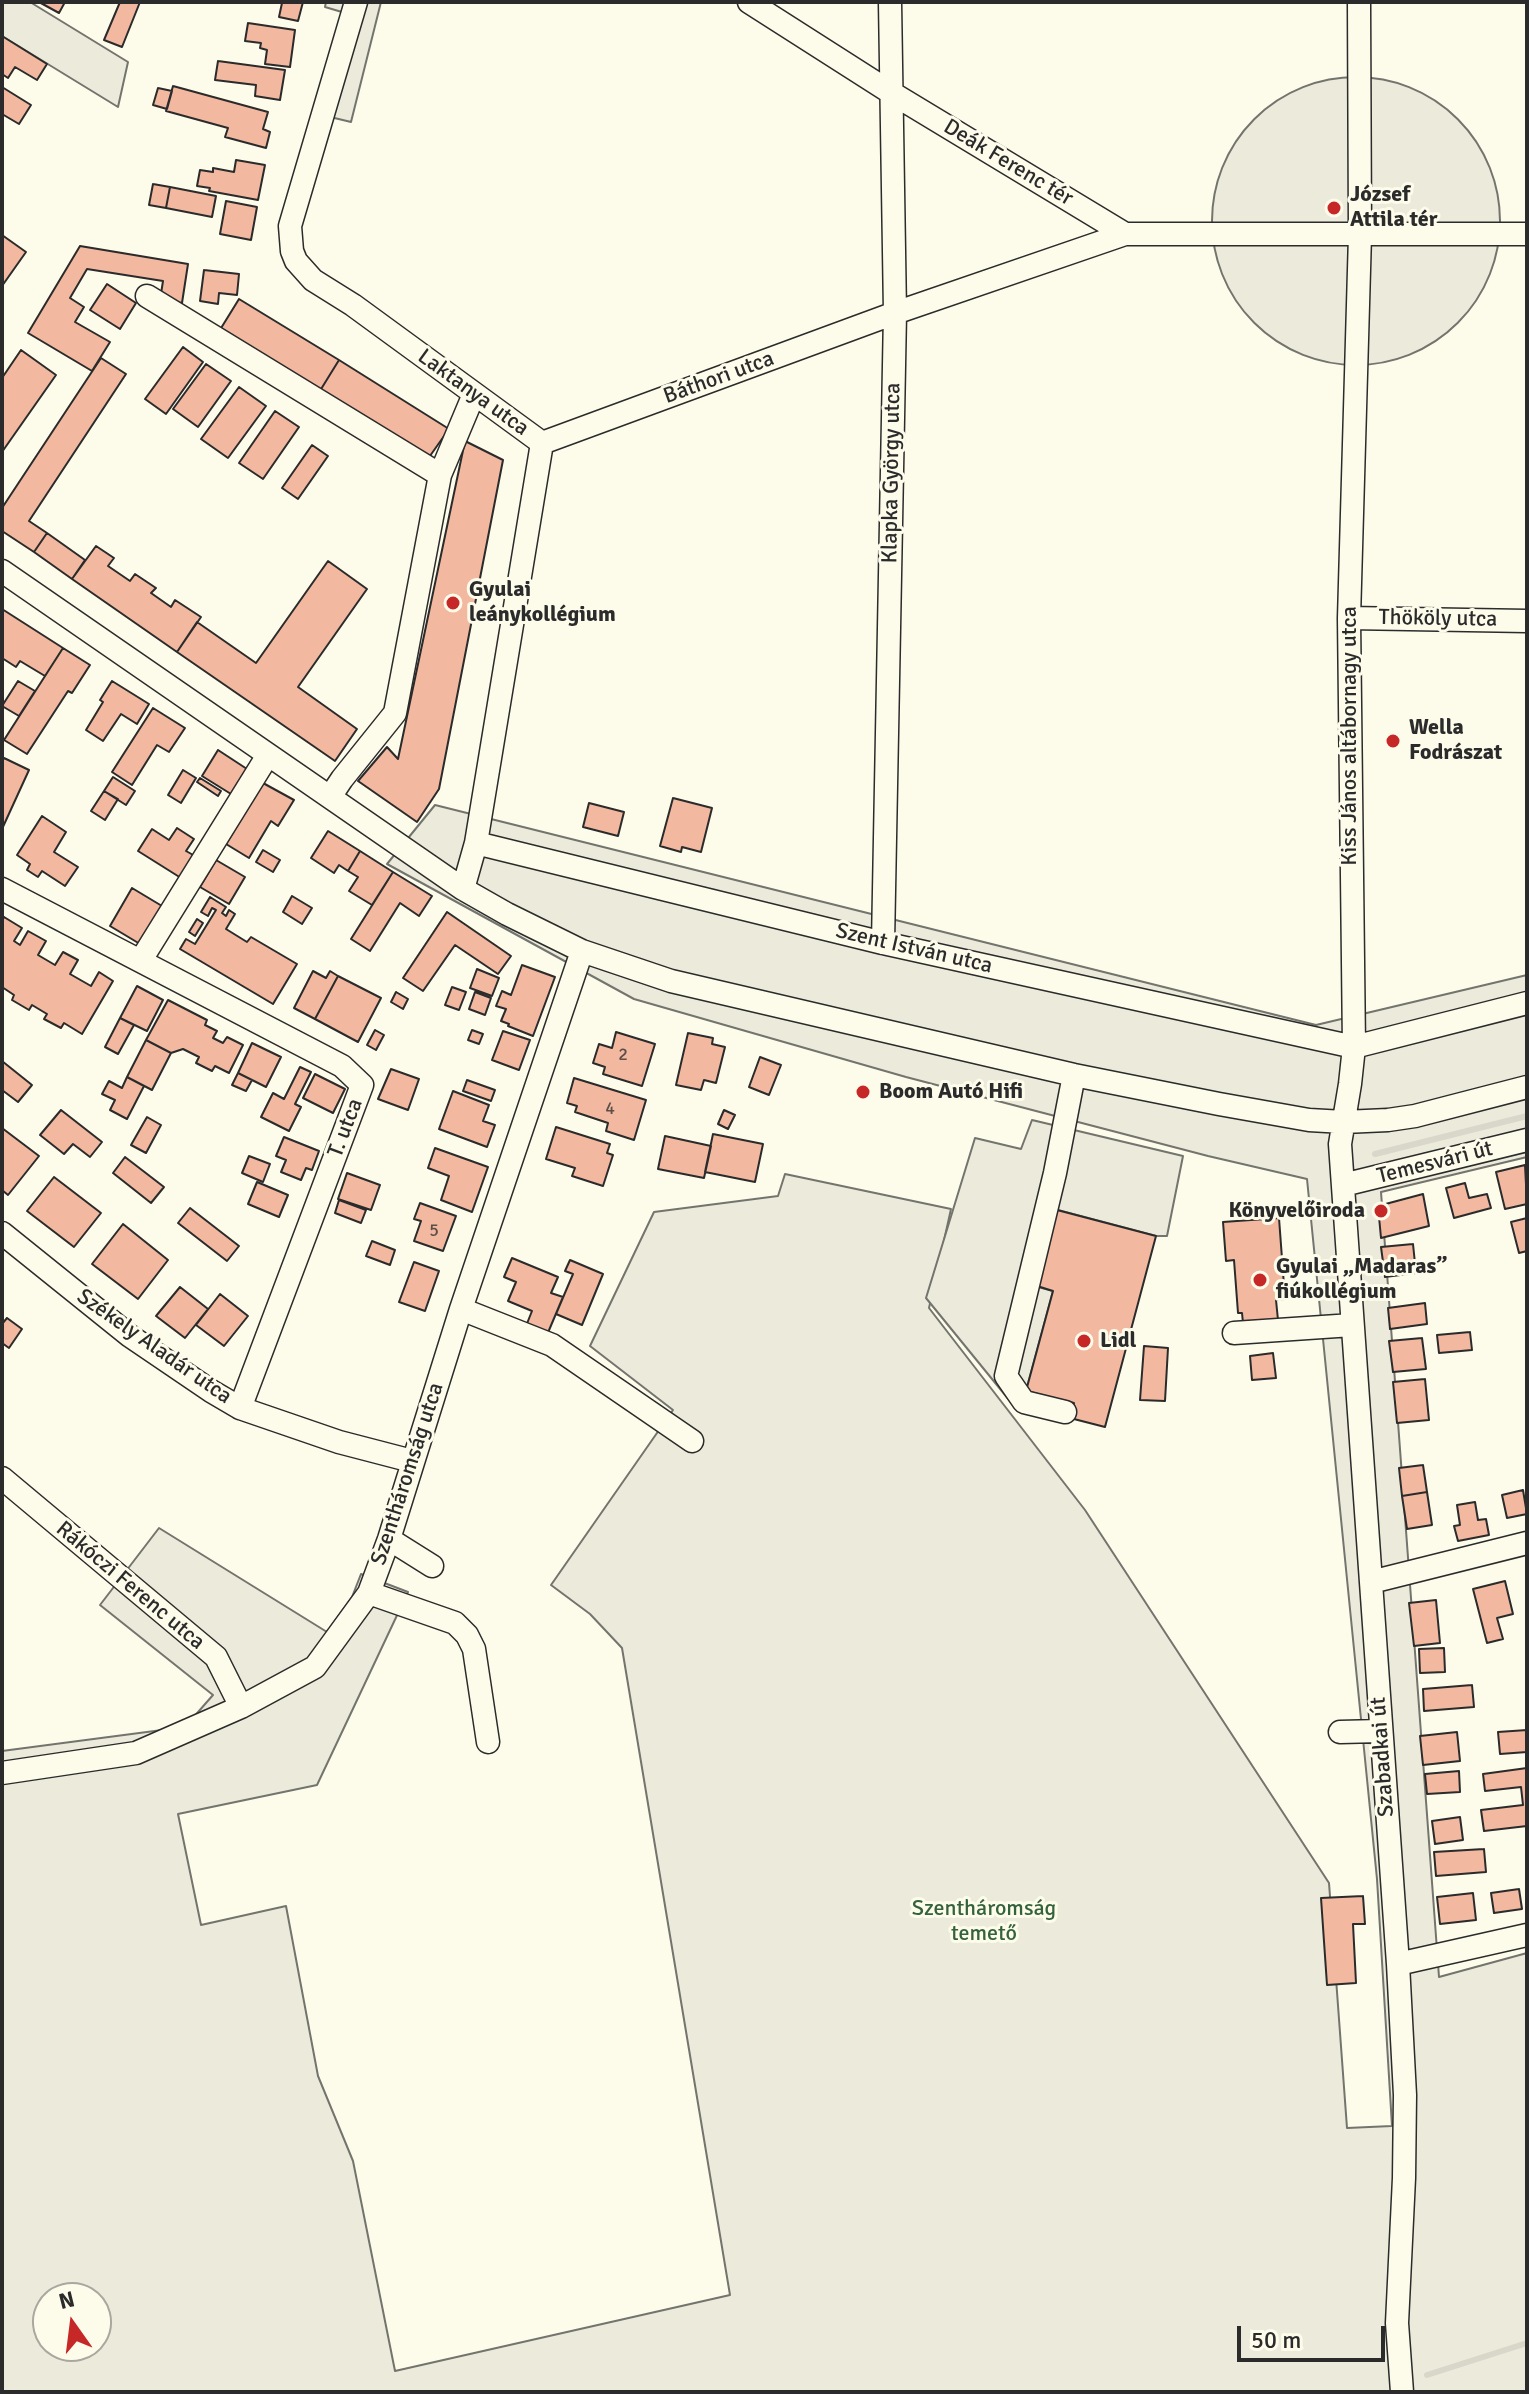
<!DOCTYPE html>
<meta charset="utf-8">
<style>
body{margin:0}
#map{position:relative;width:1529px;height:2394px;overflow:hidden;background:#fdfbea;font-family:Signika,sans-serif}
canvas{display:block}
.frame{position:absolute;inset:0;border:4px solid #2b2b2b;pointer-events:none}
.north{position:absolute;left:32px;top:2282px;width:80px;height:80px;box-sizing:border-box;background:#fdfbea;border:2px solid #a9a89e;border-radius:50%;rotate:346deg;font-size:22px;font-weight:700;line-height:32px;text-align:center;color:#2b2b2b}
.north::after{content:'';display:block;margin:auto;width:28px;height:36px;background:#c62828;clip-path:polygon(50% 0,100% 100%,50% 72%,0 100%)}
.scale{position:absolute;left:1237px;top:2326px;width:148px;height:36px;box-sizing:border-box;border:4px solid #2b2b2b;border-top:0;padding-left:10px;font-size:24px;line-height:28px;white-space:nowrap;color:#2b2b2b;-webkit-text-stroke:6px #fdfbea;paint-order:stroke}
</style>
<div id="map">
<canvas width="1529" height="2394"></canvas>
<div class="frame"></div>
<div class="north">N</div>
<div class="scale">50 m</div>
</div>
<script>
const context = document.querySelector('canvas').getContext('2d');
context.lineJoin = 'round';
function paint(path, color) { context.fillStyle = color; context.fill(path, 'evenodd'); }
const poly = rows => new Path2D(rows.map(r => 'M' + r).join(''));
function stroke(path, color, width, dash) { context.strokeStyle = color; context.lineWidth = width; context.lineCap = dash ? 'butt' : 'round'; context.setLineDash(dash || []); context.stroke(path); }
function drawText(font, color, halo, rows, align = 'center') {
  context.font = font + ' Signika,sans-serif'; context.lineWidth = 6; context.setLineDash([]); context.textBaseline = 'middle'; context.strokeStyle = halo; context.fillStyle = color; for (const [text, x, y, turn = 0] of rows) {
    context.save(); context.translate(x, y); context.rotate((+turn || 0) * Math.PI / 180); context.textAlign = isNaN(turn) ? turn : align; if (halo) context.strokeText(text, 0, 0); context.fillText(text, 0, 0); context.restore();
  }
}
const green = poly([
 '1212 221a144 144 0 1 1 288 0a144 144 0 1 1-288 0Z',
 [435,805,1316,1025,1527,975,1527,1157,1381,1192,1439,1977,1527,1953,1527,2392,2,2392,2,1751,185,1727,213,1695,100,1605,159,1528,327,1632,352,1597,361,1574,408,1592,317,1785,178,1814,201,1925,286,1906,318,2076,353,2161,395,2371,730,2295,622,1648,590,1614,551,1585,673,1410,590,1346,654,1212,778,1196,785,1174,951,1209,929,1308,1085,1510,1329,1883,1347,2128,1392,2126,1377,1879,1307,1179,1208,1156,906,1077,634,999,387,864,435,805],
 [48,2298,96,2298,96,2346,48,2346,48,2298]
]);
paint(green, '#ecebdb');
stroke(green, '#74746e', 2);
const parking = poly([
 [2,2,30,2,128,62,118,107,2,36,2,2],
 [326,2,381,2,351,122,322,115,352,15,325,7,326,2],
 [1032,1120,1183,1156,1167,1236,1156,1236,1058,1210,1038,1287,1053,1291,1026,1391,1014,1406,926,1298,975,1138,1021,1149,1032,1120]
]);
paint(parking, '#eceadb');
stroke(parking, '#74746e', 2);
stroke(poly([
 [1375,1154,1527,1116],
 [1427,2375,1527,2343]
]), '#d8d7c9', 6);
const building = poly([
 [39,2,65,2,59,13,39,2],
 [120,2,140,2,122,47,104,40,120,2],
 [276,2,303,2,298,21,279,17,282,3,276,2],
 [248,23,295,30,290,67,265,64,267,50,260,48,261,43,245,41,248,23],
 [2,36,47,64,37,80,15,67,8,78,2,74,2,36],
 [218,61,285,70,280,100,255,96,256,85,215,80,218,61],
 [173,86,268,112,263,129,270,132,266,148,225,137,228,128,166,111,173,86],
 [2,87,31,105,19,124,2,114,2,87],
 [158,88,172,91,167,109,153,105,158,88],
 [236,160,265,165,258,200,209,191,210,188,197,186,200,170,213,172,213,168,234,172,236,160],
 [153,184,170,187,166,208,149,205,153,184],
 [170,187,216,196,212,217,166,208,170,187],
 [226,201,257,207,251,240,220,234,226,201],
 [2,235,26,252,2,286,2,235],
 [80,246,188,264,182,303,160,300,163,281,87,269,70,298,84,307,75,322,110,342,92,371,28,333,80,246],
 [204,270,239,274,237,295,219,293,218,304,200,301,204,270],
 [107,284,136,303,120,329,90,310,107,284],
 [239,299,339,360,318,394,218,333,239,299],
 [183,347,203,362,166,414,145,399,183,347],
 [21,350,56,375,2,452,2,378,21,350],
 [101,358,126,374,29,521,47,533,34,552,2,531,2,508,101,358],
 [339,360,449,429,425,463,318,394,339,360],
 [206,364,231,381,198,427,173,409,206,364],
 [239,387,266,406,228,458,201,439,239,387],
 [275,411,299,427,263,479,239,463,275,411],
 [465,441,503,460,439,789,417,822,358,781,387,747,398,759,465,441],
 [312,445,328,456,298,499,282,488,312,445],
 [47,533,85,560,72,579,34,552,47,533],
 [96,546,114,558,108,566,130,581,135,574,156,588,151,593,171,607,175,600,201,617,177,652,72,579,96,546],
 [328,561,367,589,298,687,357,729,335,761,177,652,197,622,256,663,328,561],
 [2,609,63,648,45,676,20,661,16,667,2,658,2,609],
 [63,648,90,665,72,693,68,691,27,754,4,740,63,648],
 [18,681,35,691,19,716,2,706,18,681],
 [112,681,149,704,137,724,121,714,103,741,86,730,103,702,100,700,112,681],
 [153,708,185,728,169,752,157,745,132,785,112,772,153,708],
 [218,750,247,769,231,794,202,776,218,750],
 [4,758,29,770,2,829,2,762,4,758],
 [183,770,196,778,181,803,168,795,183,770],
 [113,777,135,791,126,805,104,791,113,777],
 [200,778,221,791,218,796,197,782,200,778],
 [263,783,294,800,278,826,271,821,249,858,226,844,263,783],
 [104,791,118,799,105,820,91,811,104,791],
 [673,798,712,808,701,852,682,847,681,852,660,846,673,798],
 [589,803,624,812,618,836,583,827,589,803],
 [42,816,66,832,54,852,78,867,65,886,42,871,38,877,27,870,30,864,17,855,42,816],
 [177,828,194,839,186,851,195,856,181,878,138,851,152,829,169,840,177,828],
 [328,831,360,851,348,871,339,865,334,873,311,858,328,831],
 [263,850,280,860,273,872,256,862,263,850],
 [360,851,393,872,372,905,349,891,358,877,348,871,360,851],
 [216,860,245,877,229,904,200,887,216,860],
 [393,872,432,896,419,916,400,903,370,951,351,939,393,872],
 [132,888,162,906,140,944,110,926,132,888],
 [292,896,312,908,302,924,283,912,292,896],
 [210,897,226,907,222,913,226,916,229,910,235,914,226,929,247,942,251,937,297,964,273,1004,180,949,186,939,195,944,216,910,212,908,208,916,201,912,210,897],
 [447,912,511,956,498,974,455,945,423,991,403,978,447,912],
 [4,917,22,928,14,941,20,945,28,931,46,941,38,955,55,965,63,952,78,960,70,974,91,986,99,972,113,981,82,1034,64,1023,61,1028,44,1019,47,1014,32,1005,29,1010,12,1000,14,995,2,987,2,921,4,917],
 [197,919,203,923,195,936,189,932,197,919],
 [522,965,555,977,533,1036,508,1026,509,1024,501,1021,506,1009,496,1006,502,991,511,995,522,965],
 [477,969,499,978,492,996,470,988,477,969],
 [313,971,326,978,330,971,338,976,315,1019,294,1008,313,971],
 [338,976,381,998,358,1042,315,1019,338,976],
 [137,986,163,1000,147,1031,120,1018,137,986],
 [452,987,466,992,459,1010,445,1005,452,987],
 [396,992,408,999,403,1009,391,1002,396,992],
 [475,992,491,998,485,1015,469,1009,475,992],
 [168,1000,207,1020,205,1025,217,1031,213,1038,223,1043,227,1037,243,1045,229,1073,215,1066,212,1071,196,1063,199,1057,183,1049,171,1053,146,1040,168,1000],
 [120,1018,134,1025,118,1054,105,1047,120,1018],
 [375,1030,384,1035,376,1050,367,1045,375,1030],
 [472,1030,483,1034,479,1044,468,1040,472,1030],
 [503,1031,530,1040,519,1070,492,1060,503,1031],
 [616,1032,655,1044,642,1086,603,1074,605,1067,593,1063,599,1044,612,1048,616,1032],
 [688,1033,713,1038,712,1044,725,1047,716,1083,704,1080,701,1090,676,1085,688,1033],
 [146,1040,171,1053,152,1090,127,1077,146,1040],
 [252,1043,281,1057,266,1087,238,1073,252,1043],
 [760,1057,781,1065,769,1095,749,1087,760,1057],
 [2,1061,32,1085,18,1102,2,1090,2,1061],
 [300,1067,311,1072,295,1104,301,1107,289,1131,261,1117,273,1093,284,1099,300,1067],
 [391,1069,419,1079,408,1110,378,1099,391,1069],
 [238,1073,252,1080,246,1091,232,1085,238,1073],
 [315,1074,345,1089,333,1113,303,1098,315,1074],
 [127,1077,144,1086,127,1119,110,1110,115,1100,102,1094,109,1081,122,1088,127,1077],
 [574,1078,646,1100,634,1140,606,1131,608,1123,575,1112,577,1106,567,1103,574,1078],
 [467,1080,495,1090,491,1101,463,1091,467,1080],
 [453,1091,489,1105,483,1121,495,1125,487,1147,439,1129,453,1091],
 [61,1110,102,1142,90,1157,73,1144,64,1154,40,1135,61,1110],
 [724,1110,735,1115,728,1129,718,1124,724,1110],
 [147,1117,161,1125,146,1153,131,1145,147,1117],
 [556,1127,610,1144,607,1153,613,1155,603,1186,572,1176,575,1168,546,1159,556,1127],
 [2,1128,39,1156,8,1195,2,1190,2,1128],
 [713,1134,763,1144,755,1182,705,1172,713,1134],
 [665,1136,711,1146,704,1178,658,1169,665,1136],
 [284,1137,319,1151,312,1170,306,1168,301,1180,281,1172,286,1160,276,1156,284,1137],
 [435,1148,488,1167,472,1212,441,1200,449,1176,428,1168,435,1148],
 [249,1156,270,1164,263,1182,242,1173,249,1156],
 [125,1157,164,1187,151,1203,113,1173,125,1157],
 [1525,1165,1527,1204,1505,1209,1496,1172,1525,1165],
 [347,1173,380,1185,371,1210,338,1199,347,1173],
 [54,1177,101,1213,74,1247,27,1211,54,1177],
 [257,1182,288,1195,279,1217,248,1204,257,1182],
 [1465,1183,1469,1198,1487,1194,1491,1208,1454,1218,1446,1188,1465,1183],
 [1423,1194,1429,1226,1381,1238,1378,1206,1423,1194],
 [339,1200,366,1210,361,1223,335,1213,339,1200],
 [420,1203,456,1216,443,1251,414,1241,421,1221,414,1219,420,1203],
 [190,1208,239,1246,227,1261,178,1223,190,1208],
 [1057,1210,1156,1236,1105,1427,1070,1418,1074,1403,1026,1391,1053,1291,1037,1286,1057,1210],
 [1279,1218,1285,1299,1276,1300,1278,1320,1243,1323,1242,1313,1238,1313,1234,1260,1226,1261,1223,1222,1279,1218],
 [1527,1218,1527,1251,1519,1253,1511,1222,1527,1218],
 [123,1224,168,1260,138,1299,92,1264,123,1224],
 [372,1241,395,1250,390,1265,366,1256,372,1241],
 [1413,1244,1416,1273,1385,1277,1381,1247,1413,1244],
 [512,1258,558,1277,551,1293,563,1297,547,1335,526,1326,532,1311,508,1301,516,1282,504,1277,512,1258],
 [570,1260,603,1274,582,1325,556,1314,573,1274,565,1271,570,1260],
 [414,1262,439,1271,425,1311,399,1302,414,1262],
 [180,1287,208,1309,185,1338,156,1316,180,1287],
 [220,1294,248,1316,224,1346,196,1325,220,1294],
 [1425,1303,1427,1324,1390,1329,1388,1308,1425,1303],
 [7,1318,22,1329,9,1348,2,1343,2,1324,7,1318],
 [1470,1332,1472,1350,1439,1353,1437,1335,1470,1332],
 [1422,1338,1426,1369,1393,1372,1389,1341,1422,1338],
 [1144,1346,1168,1348,1165,1401,1140,1400,1144,1346],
 [1273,1353,1276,1378,1252,1380,1250,1356,1273,1353],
 [1425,1379,1429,1420,1397,1423,1393,1382,1425,1379],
 [1423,1465,1427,1492,1402,1496,1399,1468,1423,1465],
 [1523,1490,1527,1514,1507,1518,1502,1495,1523,1490],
 [1427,1492,1432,1525,1407,1529,1402,1496,1427,1492],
 [1475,1502,1478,1520,1486,1519,1489,1535,1458,1541,1454,1526,1460,1525,1457,1505,1475,1502],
 [1505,1581,1513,1614,1497,1618,1503,1639,1487,1643,1473,1589,1505,1581],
 [1436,1600,1440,1643,1414,1646,1409,1603,1436,1600],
 [1444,1648,1445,1672,1420,1673,1419,1649,1444,1648],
 [1472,1685,1474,1707,1424,1711,1423,1689,1472,1685],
 [1527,1730,1527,1752,1500,1754,1498,1732,1527,1730],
 [1457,1732,1460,1761,1423,1765,1420,1736,1457,1732],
 [1527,1768,1527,1826,1484,1831,1481,1810,1523,1805,1521,1787,1485,1791,1483,1774,1527,1768],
 [1459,1771,1460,1792,1427,1794,1425,1774,1459,1771],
 [1460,1817,1463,1840,1435,1844,1432,1821,1460,1817],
 [1484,1849,1486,1872,1436,1876,1434,1852,1484,1849],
 [1519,1889,1522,1909,1494,1913,1491,1893,1519,1889],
 [1473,1893,1476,1920,1440,1924,1437,1897,1473,1893],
 [1363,1896,1365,1924,1353,1924,1356,1983,1327,1985,1321,1898,1363,1896]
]);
paint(building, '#f2b8a0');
stroke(building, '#2b2b2b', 2);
const minor = poly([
 [356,2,290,226,292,251,296,261,313,280,353,305,542,443,476,843,463,889],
 [749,2,890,92,1125,234,1527,234],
 [1359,2,1360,235,1349,618,1354,1047,1350,1084,1340,1144,1398,1964,1405,2095,1404,2178,1397,2323,1402,2392],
 [147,296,440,475],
 [542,443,895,313,1125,234],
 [2,571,463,889,507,914,582,951,671,981,1074,1075,1219,1104,1309,1120,1344,1122,1388,1120,1415,1116,1527,1087],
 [1349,618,1527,621],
 [330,797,342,779,395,713,440,475,474,394],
 [476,843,883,943,1354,1047,1527,1003],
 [2,889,342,1066,362,1085,240,1408],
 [883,943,895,313,890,2],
 [141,960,268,755],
 [1343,1185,1527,1140],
 [2,1233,130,1336,211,1391,240,1408,339,1442,412,1461],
 [461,1309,552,1345,692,1441],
 [1234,1333,1352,1325],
 [1065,1412,1024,1402,1006,1376,1055,1173,1074,1075],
 [2,1478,216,1657,241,1707],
 [389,1539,432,1566],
 [1371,1582,1527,1543],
 [369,1593,455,1623,467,1635,474,1649,488,1742],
 [1340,1732,1380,1731],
 [2,1773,136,1753,241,1707,315,1667,369,1593,389,1539,461,1309,582,951],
 [1398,1964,1527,1935]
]);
stroke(minor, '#2b2b2b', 25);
stroke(minor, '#fdfbea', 22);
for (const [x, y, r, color] of [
 [1334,208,8,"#c62828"],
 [453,603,8,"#c62828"],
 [1393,741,8,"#c62828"],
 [863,1092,8,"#c62828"],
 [1381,1211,8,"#c62828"],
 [1260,1280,8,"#c62828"],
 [1084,1341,8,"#c62828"]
]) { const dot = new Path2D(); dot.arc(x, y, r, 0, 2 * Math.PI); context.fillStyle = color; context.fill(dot); stroke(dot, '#fdfbea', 3); }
drawText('18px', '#5d4e48', null, [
 ["2",623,1055],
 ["4",610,1109],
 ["5",434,1231]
]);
drawText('22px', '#2b2b2b', '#fdfbea', [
 ["Deák Ferenc tér",1008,163,31],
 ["Báthori utca",719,378,-20],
 ["Laktanya utca",473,393,36],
 ["Klapka György utca",892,473,-89],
 ["Thököly utca",1438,619,1],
 ["Kiss János altábornagy utca",1350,736,-90],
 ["Szent István utca",914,949,13],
 ["T. utca",346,1128,-69],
 ["Temesvári út",1435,1163,-14],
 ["Székely Aladár utca",154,1347,35],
 ["Szentháromság utca",408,1474,-72],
 ["Rákóczi Ferenc utca",130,1586,40],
 ["Szabadkai út",1383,1757,-94]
]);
drawText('bold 22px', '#2b2b2b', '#fdfbea', [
 ["József",1350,195],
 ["Attila tér",1350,220],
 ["Gyulai",469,590],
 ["leánykollégium",469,615],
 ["Wella",1409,728],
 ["Fodrászat",1409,753],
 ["Boom Autó Hifi",879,1092],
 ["Könyvelőiroda",1365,1211,"right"],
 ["Gyulai „Madaras”",1276,1267],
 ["fiúkollégium",1276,1292],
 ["Lidl",1100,1341]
], 'left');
drawText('22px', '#34623c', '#fdfbea', [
 ["Szentháromság",984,1909],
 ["temető",984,1934]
]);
</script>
